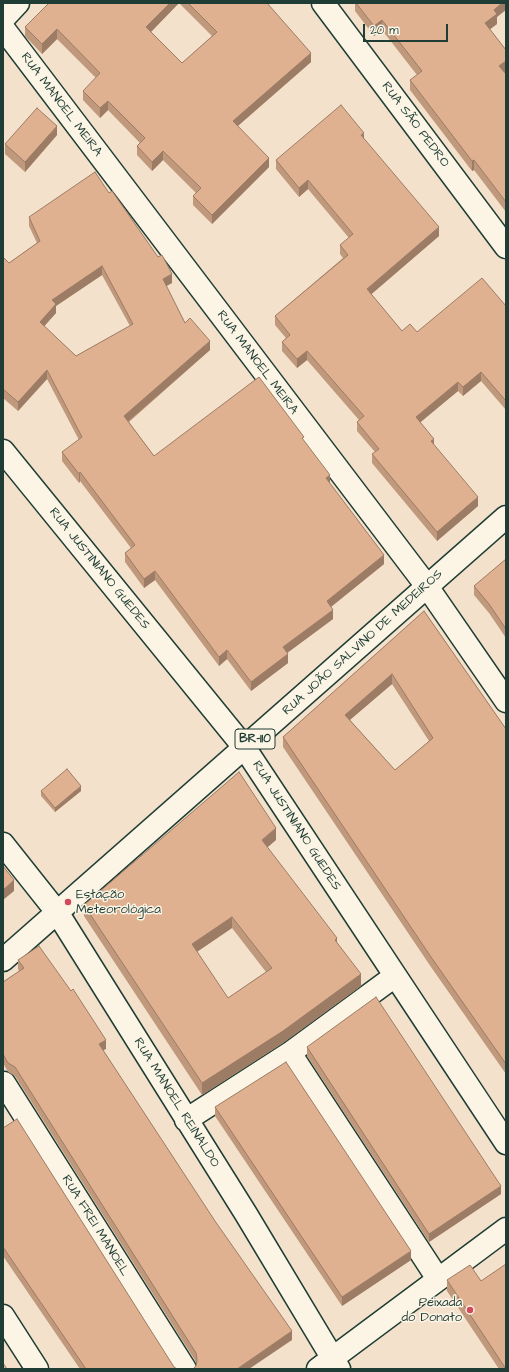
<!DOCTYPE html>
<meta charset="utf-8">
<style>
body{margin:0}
#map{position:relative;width:509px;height:1372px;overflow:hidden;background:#f3e1cc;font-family:"Architects Daughter",sans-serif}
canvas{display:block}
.frame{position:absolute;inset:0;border:4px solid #1f3d34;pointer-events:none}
.scale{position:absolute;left:363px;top:24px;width:85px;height:18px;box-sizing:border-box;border:2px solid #1f3d34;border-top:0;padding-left:5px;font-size:12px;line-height:14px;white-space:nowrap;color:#1f3d34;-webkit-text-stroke:3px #fcf5e5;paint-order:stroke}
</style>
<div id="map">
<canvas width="509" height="1372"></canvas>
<div class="frame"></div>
<div class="scale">20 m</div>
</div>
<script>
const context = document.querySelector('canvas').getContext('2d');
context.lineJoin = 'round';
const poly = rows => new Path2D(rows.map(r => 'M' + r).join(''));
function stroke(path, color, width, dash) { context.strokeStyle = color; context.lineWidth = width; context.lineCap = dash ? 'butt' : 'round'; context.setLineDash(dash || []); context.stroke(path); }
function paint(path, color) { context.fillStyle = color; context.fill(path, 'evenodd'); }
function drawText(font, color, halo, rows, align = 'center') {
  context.font = font + ' "Architects Daughter",sans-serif'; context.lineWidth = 3; context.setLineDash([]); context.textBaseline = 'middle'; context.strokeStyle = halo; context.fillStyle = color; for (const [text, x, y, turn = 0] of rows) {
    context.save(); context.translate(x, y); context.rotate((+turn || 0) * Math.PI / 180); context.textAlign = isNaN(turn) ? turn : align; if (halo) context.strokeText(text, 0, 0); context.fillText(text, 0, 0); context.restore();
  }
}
const minor = poly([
 [323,3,506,247],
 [3,19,18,3],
 [3,28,426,585,506,701],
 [3,451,244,747,506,1143],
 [3,844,57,912,246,1214,339,1369],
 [290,1053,438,1279],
 [4,1083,185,1369],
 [186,1120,290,1053,395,976],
 [3,1316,37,1369]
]);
const major = poly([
 [3,960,506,517],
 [318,1369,506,1229]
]);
stroke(minor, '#1f3d34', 25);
stroke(major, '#1f3d34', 25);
stroke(minor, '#fcf5e5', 22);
stroke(major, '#fcf5e5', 22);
paint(poly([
 [49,3,267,3,311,62,238,126,269,167,212,224,193,205,193,196,196,193,163,160,152,171,137,155,137,146,140,143,108,110,100,118,83,100,83,91,96,78,57,39,42,54,25,36,25,27],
 [179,3,212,36,182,63,151,32],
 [355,3,506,3,497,17,497,24,490,29,506,50,506,71,504,72,506,74,506,212,474,170,472,171,410,90,410,80,417,75,382,30,374,36,355,11],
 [57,135,25,172,5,154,5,144],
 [364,139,439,236,371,294,402,331,417,332,506,306,506,410,481,381,463,396,458,391,420,422,434,445,478,506,437,541,372,463,372,454,375,452,357,431,357,422,359,420,307,360,297,368,282,351,282,342,286,338,275,325,275,316,343,258,340,254,340,245,349,238,308,189,299,197,276,169,276,160],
 [109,193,172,283,166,286,185,323,210,350,129,422,154,456,304,441,330,483,384,564,331,607,333,619,287,653,288,663,251,691,227,659,219,666,155,580,144,588,125,562,125,553,131,548,80,481,79,483,62,461,62,452,79,440,47,379,18,411,3,398,3,257,9,263,37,243,29,226,29,217],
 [102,275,130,326,76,356,44,326,56,313,56,306],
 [506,559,506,638,489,613,474,595,474,586],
 [424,611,506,729,506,1074,431,967,283,747,283,737],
 [392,684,429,741,395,770,350,720],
 [41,791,81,791,55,812,41,796],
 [276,840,267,847,337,944,361,986,283,1043,202,1095,84,916,84,905],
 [232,928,266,972,228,998,197,952],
 [18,960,106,1049,103,1050,292,1340,196,1365,196,1362,15,1076,8,1072,3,1063,3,982,19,971,18,969],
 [307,1047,501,1194,429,1242,307,1056],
 [215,1107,411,1260,342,1306,215,1116],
 [3,1128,174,1367,177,1369,80,1369,3,1256],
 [447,1280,481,1281,506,1369,499,1369,447,1291]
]), '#c0987c');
paint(poly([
 [170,3,179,3,146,37,146,27],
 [502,3,506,3,506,10,497,17,497,24,485,33,485,23,494,10],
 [382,20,382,30,374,36,374,26],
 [57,29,57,39,42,54,42,44],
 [311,53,311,62,233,130,233,121],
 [506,61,506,71,499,76,499,66],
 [108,101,108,110,100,118,100,108],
 [57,126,57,135,25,172,25,162],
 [364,133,364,142,361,135],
 [163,151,163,160,152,171,152,162],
 [269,158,269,167,212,224,212,215],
 [474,160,474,170,472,171,472,161],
 [308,180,308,189,299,197,299,188],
 [439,227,439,236,367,298,367,289],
 [102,266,102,275,56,306,56,313,40,331,40,322,52,300],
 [172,274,172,283,163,288,163,279],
 [210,341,210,350,124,425,124,416],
 [307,351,307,360,297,368,297,359],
 [47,370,47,379,18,411,18,402],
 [481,372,481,381,463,396,463,387],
 [458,382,458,391,416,426,416,417],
 [434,439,434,448,431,441],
 [80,472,80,481,79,483,79,474],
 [330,475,330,484,326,478],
 [478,497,478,506,437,541,437,532],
 [384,555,384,564,327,610,327,601],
 [155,571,155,580,144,588,144,579],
 [333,610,333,619,283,656,283,647],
 [227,650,227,659,219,666,219,657],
 [288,654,288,663,251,691,251,682],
 [392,674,392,684,345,724,345,715],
 [81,786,81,791,55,812,55,808],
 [276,828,276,840,262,852,262,840],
 [14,880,14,891,3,900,3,890],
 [232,917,232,928,192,955,192,944],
 [337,938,337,950,335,940],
 [361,974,361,986,283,1043,202,1095,202,1083],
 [106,1040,106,1049,99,1052,99,1044],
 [501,1186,501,1194,429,1242,429,1234],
 [411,1251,411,1260,342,1306,342,1297],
 [292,1331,292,1340,249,1369,237,1369]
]), '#9c7c65');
const building = poly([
 [49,3,170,3,146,27,182,63,217,32,188,3,267,3,311,53,233,121,269,158,212,215,193,196,201,188,163,151,152,162,137,146,145,138,108,101,100,108,83,91,100,73,57,29,42,44,25,27,49,3],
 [356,3,502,3,494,10,497,14,485,23,506,50,506,61,499,66,506,74,506,202,474,160,472,161,410,80,422,71,382,20,374,26,356,3],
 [341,105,364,133,361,135,439,227,367,289,402,331,410,324,417,332,482,278,506,306,506,401,481,372,463,387,458,382,416,417,434,439,431,441,478,497,437,532,372,454,379,449,357,422,364,416,307,351,297,359,282,342,290,335,275,316,348,255,340,245,353,234,308,180,299,188,276,160,341,105],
 [37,108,57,126,25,162,5,144,37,108],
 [95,172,109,193,112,191,158,257,162,255,172,274,163,279,185,323,190,318,210,341,124,416,154,456,259,377,304,437,302,438,330,475,326,478,384,555,327,601,333,610,283,647,288,654,251,682,227,650,219,657,155,571,144,579,125,553,135,545,80,472,79,474,62,452,82,437,47,370,18,402,3,389,3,257,9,263,40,241,29,217,95,172],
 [102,266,133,324,76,356,40,322,56,304,52,300,102,266],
 [506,559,506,629,489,604,474,586,506,559],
 [424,611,506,729,506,1064,431,957,283,737,424,611],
 [392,674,433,738,395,770,345,715,392,674],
 [67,769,81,786,55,808,41,791,67,769],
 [239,772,276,828,262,840,337,938,335,940,361,974,283,1031,202,1083,84,905,239,772],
 [232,917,272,968,228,998,192,944,232,917],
 [3,866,14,880,3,890,3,866],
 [39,946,71,991,73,989,106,1040,99,1044,215,1221,292,1331,237,1369,193,1369,196,1366,197,1360,196,1353,15,1067,8,1063,3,1054,3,982,24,968,18,960,39,946],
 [376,997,501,1186,429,1234,307,1047,376,997],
 [286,1062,411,1251,342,1297,215,1107,286,1062],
 [17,1119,174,1367,177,1369,86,1369,3,1247,3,1128,17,1119],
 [506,1264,506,1369,447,1280,470,1265,481,1281,506,1264],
 [3,1363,7,1369,3,1369,3,1363]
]);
paint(building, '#dfb190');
stroke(building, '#9c7c65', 1);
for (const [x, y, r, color] of [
 [68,902,4,"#d1495b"],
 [470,1310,4,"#d1495b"]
]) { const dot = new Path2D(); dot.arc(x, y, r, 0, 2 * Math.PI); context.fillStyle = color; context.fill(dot); stroke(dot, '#fcf5e5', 1.5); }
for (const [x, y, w] of [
 [255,739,40]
]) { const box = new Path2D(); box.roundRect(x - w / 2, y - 10, w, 20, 3); context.fillStyle = '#fcf5e5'; context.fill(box); stroke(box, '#1f3d34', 1); }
drawText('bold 12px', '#1f3d34', null, [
 ["BR-110",255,739]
]);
drawText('13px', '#1f3d34', '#fcf5e5', [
 ["RUA MANOEL MEIRA",61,105,53],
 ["RUA SÃO PEDRO",415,125,53],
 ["RUA MANOEL MEIRA",257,363,53],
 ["RUA JUSTINIANO GUEDES",99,569,51],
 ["RUA JOÃO SALVINO DE MEDEIROS",363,643,-42],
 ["RUA JUSTINIANO GUEDES",296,826,57],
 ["RUA MANOEL REINALDO",176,1103,58],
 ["RUA FREI MANOEL",95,1226,58]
]);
drawText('13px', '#1f3d34', '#fcf5e5', [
 ["Estação",76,895],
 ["Meteorológica",76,910],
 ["Peixada",462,1303,"right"],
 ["do Donato",462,1318,"right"]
], 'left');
</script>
